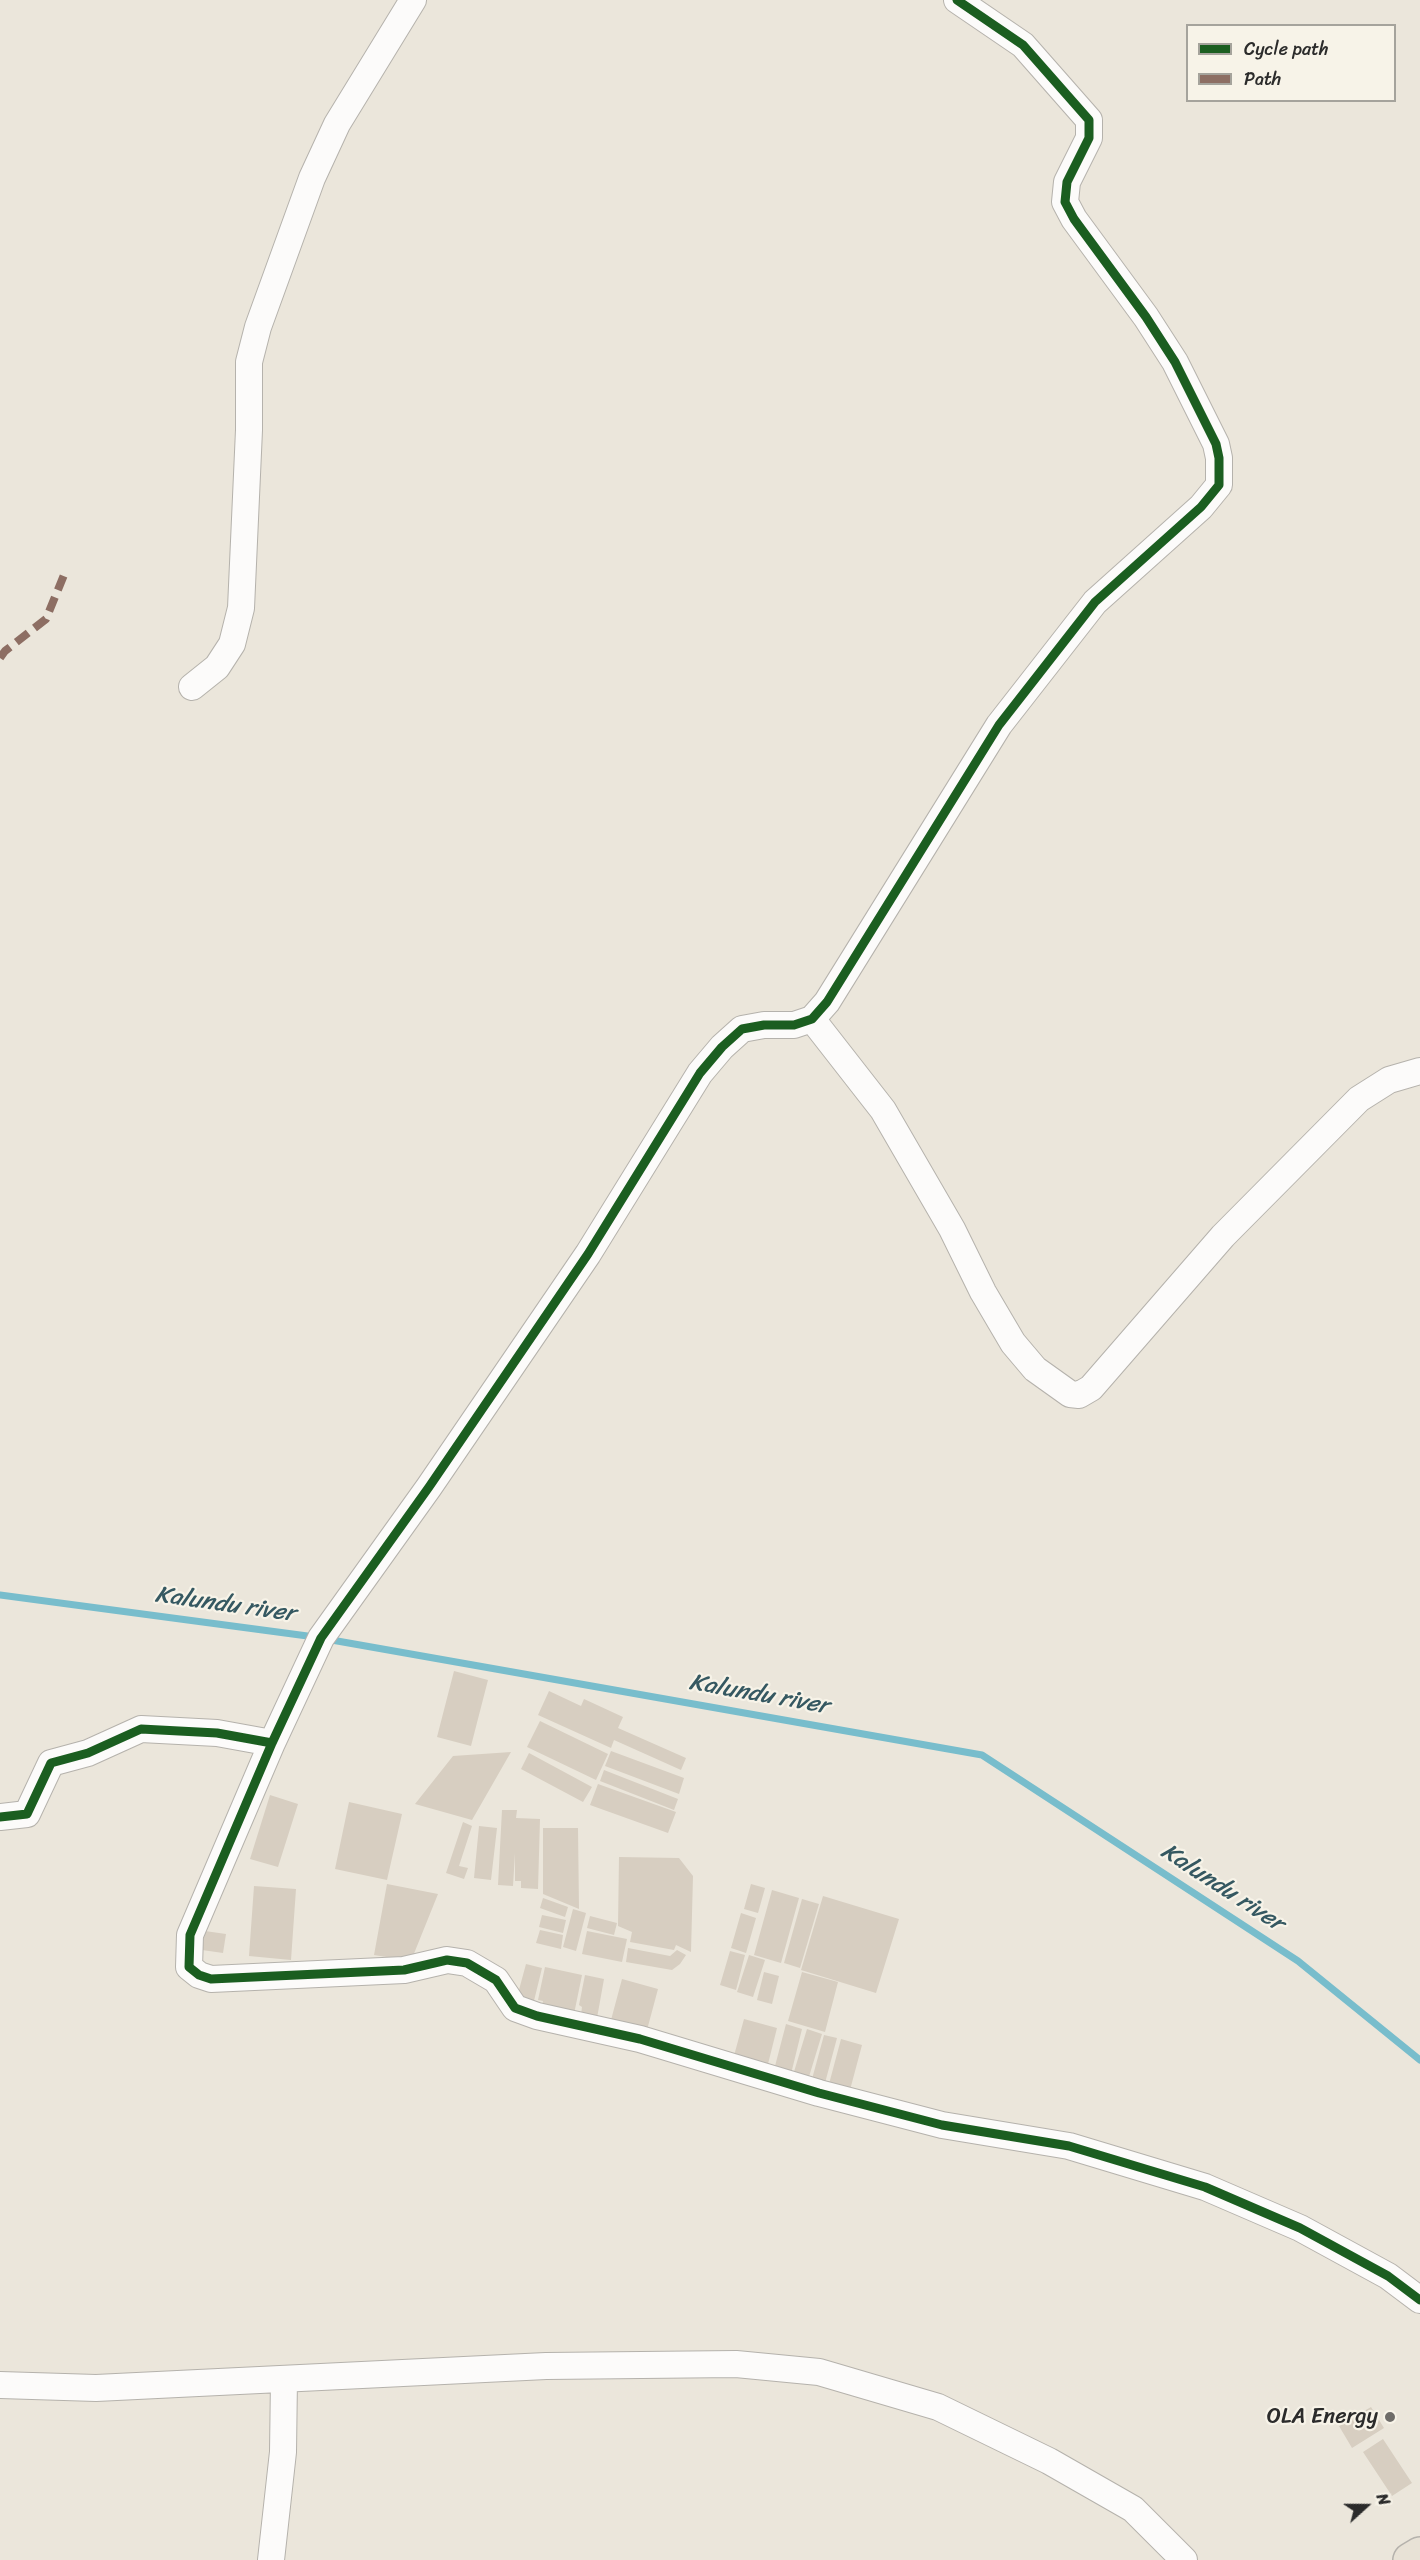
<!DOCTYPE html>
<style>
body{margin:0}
#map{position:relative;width:1420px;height:2560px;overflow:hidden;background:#ebe6db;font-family:Sriracha,sans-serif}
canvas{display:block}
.legend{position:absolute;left:1186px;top:24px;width:210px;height:78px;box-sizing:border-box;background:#f7f3e8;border:2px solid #a5a39c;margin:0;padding:8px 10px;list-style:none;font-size:18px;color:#2b2b2b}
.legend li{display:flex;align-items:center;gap:12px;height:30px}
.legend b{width:30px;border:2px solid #a5a39c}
.north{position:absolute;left:1336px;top:2476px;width:60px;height:60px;-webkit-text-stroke:4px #f7f3e8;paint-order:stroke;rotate:69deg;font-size:16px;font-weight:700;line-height:24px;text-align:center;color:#2b2b2b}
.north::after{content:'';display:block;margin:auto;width:21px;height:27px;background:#2b2b2b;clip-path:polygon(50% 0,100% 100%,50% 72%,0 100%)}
</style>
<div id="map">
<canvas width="1420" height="2560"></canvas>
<ul class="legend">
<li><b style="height:8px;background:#1b5e20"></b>Cycle path</li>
<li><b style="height:8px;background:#8d6e63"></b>Path</li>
</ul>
<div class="north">N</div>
</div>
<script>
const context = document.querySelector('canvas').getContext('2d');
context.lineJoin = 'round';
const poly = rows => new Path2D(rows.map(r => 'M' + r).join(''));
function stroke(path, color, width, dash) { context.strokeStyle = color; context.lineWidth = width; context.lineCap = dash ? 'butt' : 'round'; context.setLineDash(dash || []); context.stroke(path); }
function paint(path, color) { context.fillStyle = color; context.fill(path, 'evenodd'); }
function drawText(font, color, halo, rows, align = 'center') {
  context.font = font + ' Sriracha,sans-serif'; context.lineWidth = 4.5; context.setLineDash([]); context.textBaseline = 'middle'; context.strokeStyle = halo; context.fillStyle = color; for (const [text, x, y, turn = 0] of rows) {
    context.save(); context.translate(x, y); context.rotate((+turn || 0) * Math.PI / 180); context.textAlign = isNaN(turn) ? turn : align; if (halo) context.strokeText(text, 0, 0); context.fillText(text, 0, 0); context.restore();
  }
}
stroke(poly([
 [0,1595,315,1637],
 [326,1639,982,1755,1298,1961,1420,2060]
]), '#78bdcc', 7);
paint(poly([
 [454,1671,488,1680,471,1746,437,1737],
 [549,1691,581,1706,584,1699,623,1717,618,1728,686,1758,681,1770,614,1740,611,1748,538,1715],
 [540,1721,608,1754,596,1780,527,1747],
 [611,1751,684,1778,679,1794,605,1766],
 [511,1752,472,1820,415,1804,453,1756],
 [529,1753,592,1787,583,1802,521,1769],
 [604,1770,678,1799,674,1810,600,1781],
 [598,1784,676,1812,668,1833,590,1805],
 [270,1795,298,1804,278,1867,250,1859],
 [349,1802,402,1814,387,1880,335,1869],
 [502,1810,517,1810,516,1818,540,1819,538,1889,521,1888,521,1881,515,1881,515,1853,513,1886,498,1885],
 [463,1822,472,1826,459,1866,468,1868,464,1879,446,1873],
 [479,1826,497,1828,491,1880,474,1878],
 [543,1828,578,1828,579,1909,543,1894],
 [619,1857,679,1858,693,1876,691,1952,676,1945,674,1950,630,1942,632,1932,618,1926],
 [387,1884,438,1894,411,1961,374,1955],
 [751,1884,765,1888,758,1913,744,1909],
 [254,1886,296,1889,291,1960,249,1956],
 [772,1890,799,1898,781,1963,754,1955],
 [823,1896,899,1919,876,1993,801,1970],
 [543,1898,568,1907,565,1917,540,1908],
 [802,1899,819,1904,800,1968,784,1963],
 [573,1909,586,1913,576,1951,563,1947],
 [741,1913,756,1918,746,1953,731,1948],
 [542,1915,566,1920,563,1933,539,1927],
 [590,1916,617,1923,614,1935,587,1928],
 [540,1930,563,1935,561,1949,536,1943],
 [205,1931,226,1934,223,1953,202,1950],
 [587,1931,627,1939,622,1962,582,1954],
 [628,1948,670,1956,677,1950,686,1955,680,1964,672,1970,626,1962],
 [730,1951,745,1955,736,1990,720,1985],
 [749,1955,765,1960,753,1997,737,1992],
 [526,1964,542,1968,533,2005,516,2001],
 [545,1967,582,1975,574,2014,542,2006,543,2001,538,2000],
 [764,1972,779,1976,772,2004,757,2000],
 [802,1972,838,1982,825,2032,788,2021],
 [585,1975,604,1979,597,2018,581,2015,582,2007,579,2005],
 [622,1979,658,1989,647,2030,611,2020],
 [744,2019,777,2028,766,2072,732,2063],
 [786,2024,802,2029,791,2074,774,2070],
 [807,2029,822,2034,808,2080,793,2075],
 [824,2035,837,2038,825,2083,812,2079],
 [841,2039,862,2045,850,2090,829,2084],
 [1371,2407,1384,2428,1352,2448,1339,2426],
 [1383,2439,1412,2483,1392,2496,1363,2452]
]), '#d7cec1');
const minor = poly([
 [192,687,217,667,232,644,241,608,249,430,249,362,258,327,312,178,337,124,413,0],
 [812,1019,883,1110,952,1229,983,1292,1013,1343,1035,1369,1070,1394,1079,1395,1091,1388,1223,1236,1359,1099,1389,1080,1420,1071],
 [272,1743,190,1935,189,1967,199,1975,211,1979,404,1970,447,1960,467,1963,496,1980,515,2008,537,2016,640,2039,819,2093,942,2125,1069,2146,1205,2187,1300,2228,1388,2276,1420,2300],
 [0,1817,27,1814,51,1763,88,1753,141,1729,217,1733,272,1743,321,1638,429,1487,588,1254,700,1073,722,1047,742,1029,764,1025,794,1025,812,1019,827,1002,999,725,1095,602,1201,507,1219,485,1219,458,1216,444,1175,362,1146,317,1074,219,1065,202,1067,182,1089,138,1089,120,1023,45,957,0],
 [0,2385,96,2388,546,2366,736,2364,819,2372,938,2407,1049,2461,1133,2509,1184,2560],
 [271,2560,283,2452,284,2379]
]);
const primary = poly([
 [1410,2560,1420,2554]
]);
stroke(minor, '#b5b2ac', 28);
stroke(primary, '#b5b2ac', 36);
stroke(minor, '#fcfbfa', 26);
stroke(primary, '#e8e2d6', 33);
stroke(poly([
 [0,658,5,651,46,619,64,575]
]), '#8d6e63', 8, [15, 8]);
stroke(poly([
 [272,1743,190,1935,189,1967,199,1975,211,1979,404,1970,447,1960,467,1963,496,1980,515,2008,537,2016,640,2039,819,2093,942,2125,1069,2146,1205,2187,1300,2228,1388,2276,1420,2300],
 [0,1817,27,1814,51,1763,88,1753,141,1729,217,1733,272,1743,321,1638,429,1487,588,1254,700,1073,722,1047,742,1029,764,1025,794,1025,812,1019,827,1002,999,725,1095,602,1201,507,1219,485,1219,458,1216,444,1175,362,1146,317,1074,219,1065,202,1067,182,1089,138,1089,120,1023,45,957,0]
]), '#1b5e20', 9);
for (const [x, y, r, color] of [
 [1390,2417,6,"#6e6c69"]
]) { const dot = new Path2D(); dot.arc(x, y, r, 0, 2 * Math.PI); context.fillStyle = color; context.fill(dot); stroke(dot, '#f7f3e8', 2); }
drawText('22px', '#2b2b2b', '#f7f3e8', [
 ["OLA Energy",1378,2417]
], 'right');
drawText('italic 24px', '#355861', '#f7f3e8', [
 ["Kalundu river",225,1605,8],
 ["Kalundu river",759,1695,10],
 ["Kalundu river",1222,1888,33]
]);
</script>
